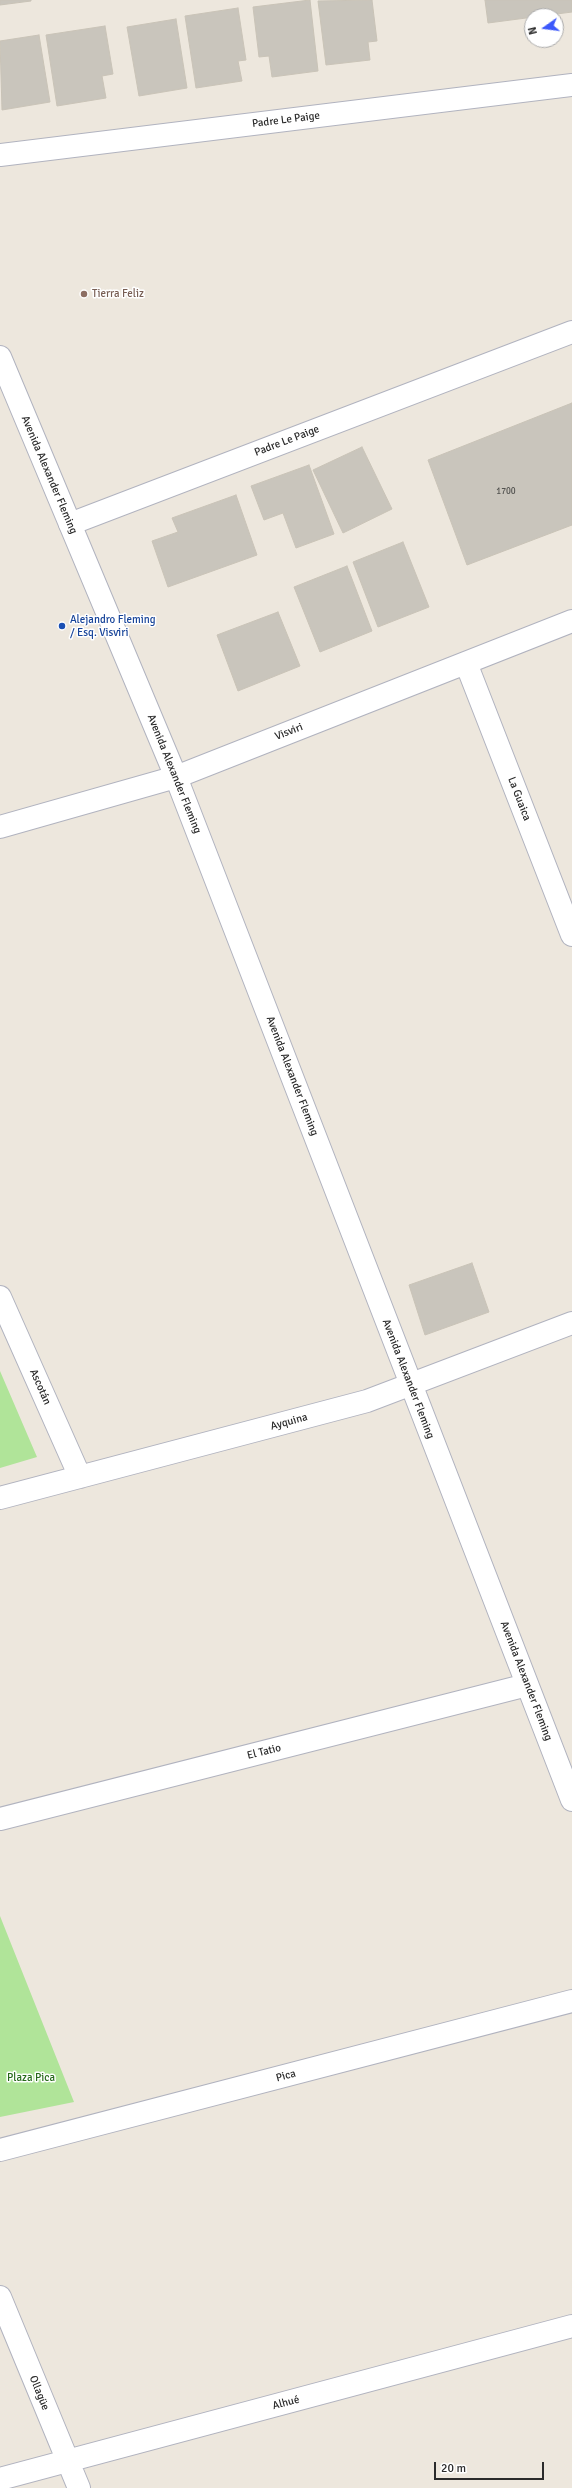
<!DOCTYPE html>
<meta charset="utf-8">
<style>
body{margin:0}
#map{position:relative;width:572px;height:2488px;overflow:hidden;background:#ede7dd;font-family:Signika,sans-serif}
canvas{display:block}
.north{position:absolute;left:524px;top:8px;width:40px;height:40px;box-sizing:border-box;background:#fff;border:1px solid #aaa;border-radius:50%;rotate:256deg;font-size:11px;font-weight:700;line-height:16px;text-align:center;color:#2b2b2b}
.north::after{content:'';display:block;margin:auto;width:14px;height:18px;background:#3c58fb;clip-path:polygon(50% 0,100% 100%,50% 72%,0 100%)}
.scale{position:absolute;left:434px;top:2462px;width:110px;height:18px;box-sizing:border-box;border:2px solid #2b2b2b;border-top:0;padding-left:5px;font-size:12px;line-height:14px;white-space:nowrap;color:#2b2b2b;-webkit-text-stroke:3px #fff;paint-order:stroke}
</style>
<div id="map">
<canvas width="572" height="2488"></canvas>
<div class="north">N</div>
<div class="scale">20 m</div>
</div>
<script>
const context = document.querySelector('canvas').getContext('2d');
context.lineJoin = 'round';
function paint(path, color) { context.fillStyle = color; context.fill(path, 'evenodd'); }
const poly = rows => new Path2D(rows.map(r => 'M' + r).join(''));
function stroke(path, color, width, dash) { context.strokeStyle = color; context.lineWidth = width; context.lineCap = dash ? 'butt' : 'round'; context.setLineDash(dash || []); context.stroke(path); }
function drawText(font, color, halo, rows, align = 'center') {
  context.font = font + ' Signika,sans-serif'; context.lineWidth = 3; context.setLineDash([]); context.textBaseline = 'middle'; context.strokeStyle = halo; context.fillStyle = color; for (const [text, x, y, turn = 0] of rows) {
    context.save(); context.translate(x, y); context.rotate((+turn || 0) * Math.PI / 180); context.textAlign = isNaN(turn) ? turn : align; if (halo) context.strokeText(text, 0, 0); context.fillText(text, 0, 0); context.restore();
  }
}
paint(poly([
 [0,1371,37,1457,0,1468],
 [0,1916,74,2102,0,2117]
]), '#b0e499');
const building = poly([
 [0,0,31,0,31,1,0,5,0,0],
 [310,0,318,71,272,77,269,56,259,57,253,7,310,0],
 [372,0,377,41,368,42,370,60,326,65,318,1,372,0],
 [485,0,572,0,572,12,488,23,485,0],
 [238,8,246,60,238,61,242,81,196,88,185,16,238,8],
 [176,19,187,88,139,96,127,27,176,19],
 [105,26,113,74,102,76,106,98,57,106,46,35,105,26],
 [39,35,50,102,2,110,0,41,39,35],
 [572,403,572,525,467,565,428,460,572,403],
 [362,447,392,509,343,533,313,470,362,447],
 [309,465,334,534,296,548,283,513,264,520,251,486,309,465],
 [236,495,257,555,168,587,152,541,178,532,172,518,236,495],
 [403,542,429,607,378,627,353,562,403,542],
 [347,566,372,631,320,652,294,587,347,566],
 [278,612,300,666,238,691,217,635,278,612],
 [472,1263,489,1312,425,1335,409,1285,472,1263]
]);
paint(building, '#c9c5bc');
stroke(building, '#c9c3b7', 1);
const minor = poly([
 [0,155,572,85],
 [70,524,572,332],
 [466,663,572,935],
 [0,827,176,777,572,621],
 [0,1297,80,1477],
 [0,1498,367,1401,572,1323],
 [0,1819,527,1685],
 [0,2150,572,2001],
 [0,2297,79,2488],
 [0,2479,572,2326]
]);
const secondary = poly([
 [0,357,176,777,572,1800]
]);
stroke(minor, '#b1b3bf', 24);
stroke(secondary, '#b1b3bf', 24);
stroke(minor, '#fff', 22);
stroke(secondary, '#fff', 22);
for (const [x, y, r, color] of [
 [84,294,4,"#8d6e63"],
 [62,626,4,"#1a4fb4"]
]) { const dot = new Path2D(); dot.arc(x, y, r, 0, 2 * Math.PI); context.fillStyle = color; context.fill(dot); stroke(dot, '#fff', 1.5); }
drawText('9px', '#52524f', null, [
 ["1700",506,492]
]);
drawText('11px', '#2b2b2b', '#fff', [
 ["Padre Le Paige",286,120,-7],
 ["Padre Le Paige",287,441,-21],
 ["Avenida Alexander Fleming",49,475,67],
 ["Visviri",289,732,-21],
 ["Avenida Alexander Fleming",174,774,68],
 ["La Guaica",519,799,69],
 ["Avenida Alexander Fleming",292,1076,69],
 ["Avenida Alexander Fleming",408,1379,69],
 ["Ascotán",40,1387,66],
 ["Ayquina",289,1422,-15],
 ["Avenida Alexander Fleming",526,1681,69],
 ["El Tatio",264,1752,-14],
 ["Pica",286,2076,-15],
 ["Ollagüe",39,2393,68],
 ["Alhué",286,2403,-15]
]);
drawText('11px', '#785e54', '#fff', [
 ["Tierra Feliz",92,294]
], 'left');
drawText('11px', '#164399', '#fff', [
 ["Alejandro Fleming",70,620],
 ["/ Esq. Visviri",70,633]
], 'left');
drawText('11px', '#276a1a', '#fff', [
 ["Plaza Pica",31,2078]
]);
</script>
